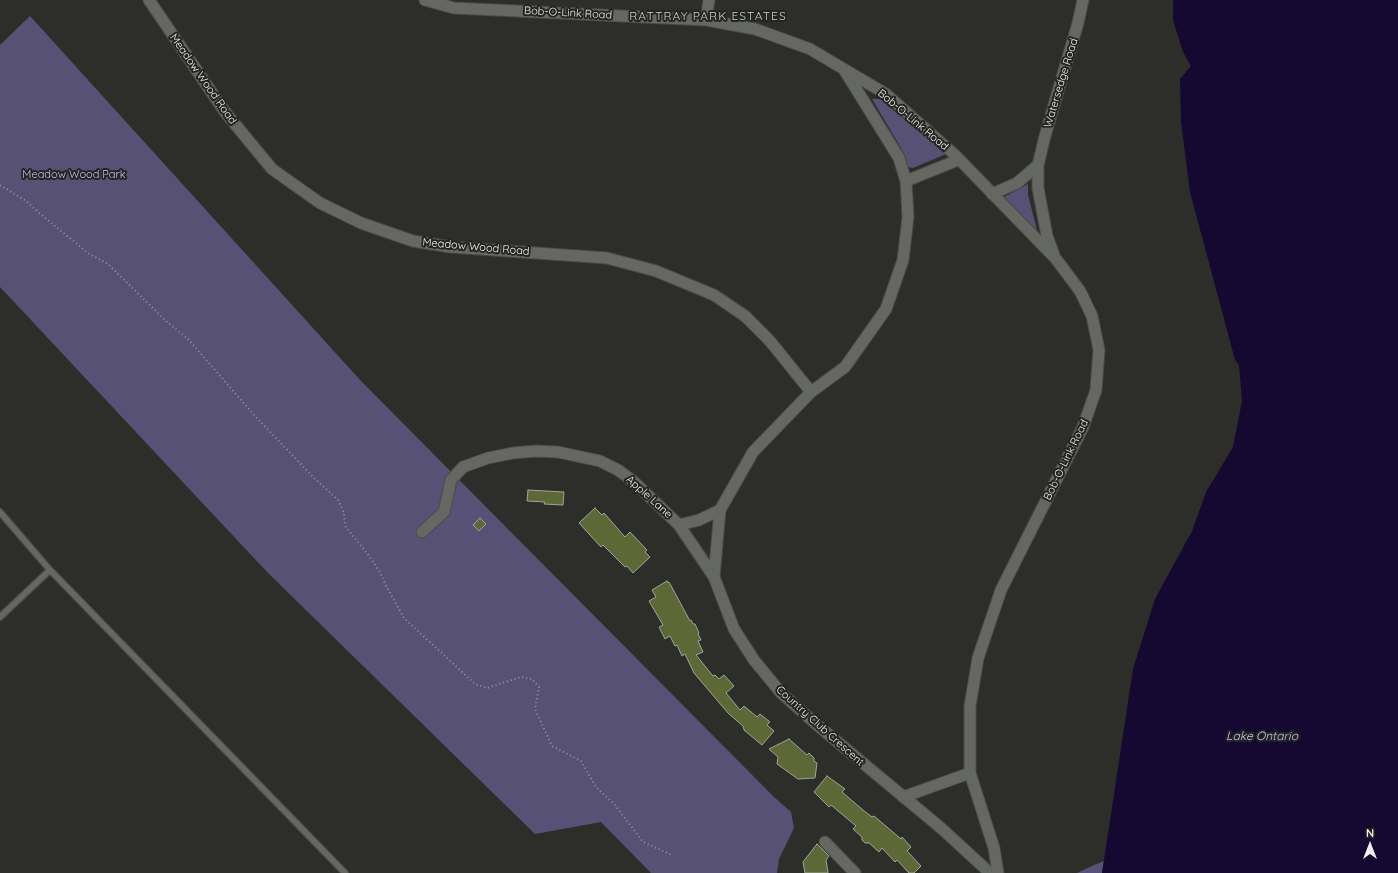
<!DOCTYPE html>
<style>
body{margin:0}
#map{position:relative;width:1398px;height:873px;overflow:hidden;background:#2d2e2a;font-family:Quicksand,sans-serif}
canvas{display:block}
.north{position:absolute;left:1350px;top:825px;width:40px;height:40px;-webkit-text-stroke:3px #232520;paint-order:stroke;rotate:0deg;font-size:11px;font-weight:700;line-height:16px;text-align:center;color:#f0f1ee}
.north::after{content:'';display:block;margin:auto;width:14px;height:18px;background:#f0f1ee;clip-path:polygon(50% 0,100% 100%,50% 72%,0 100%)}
</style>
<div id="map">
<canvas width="1398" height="873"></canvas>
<div class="north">N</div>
</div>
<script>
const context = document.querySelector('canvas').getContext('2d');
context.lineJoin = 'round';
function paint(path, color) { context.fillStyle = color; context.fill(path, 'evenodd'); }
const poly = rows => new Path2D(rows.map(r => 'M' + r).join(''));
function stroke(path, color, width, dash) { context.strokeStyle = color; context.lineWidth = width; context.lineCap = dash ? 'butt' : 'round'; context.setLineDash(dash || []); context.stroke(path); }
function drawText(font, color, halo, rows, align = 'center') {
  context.font = font + ' Quicksand,sans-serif'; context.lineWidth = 4; context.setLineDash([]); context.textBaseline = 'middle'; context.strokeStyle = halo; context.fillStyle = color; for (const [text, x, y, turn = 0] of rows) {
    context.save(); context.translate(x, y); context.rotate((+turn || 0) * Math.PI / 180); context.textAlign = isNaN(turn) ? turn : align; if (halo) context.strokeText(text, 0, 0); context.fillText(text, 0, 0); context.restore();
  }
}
paint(poly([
 [30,16,361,381,774,797,791,812,794,828,779,859,777,873,651,873,601,822,535,834,268,573,0,287,0,45],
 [872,99,880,99,946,154,913,168,908,167,901,148],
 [1028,184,1028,195,1038,234,1004,197],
 [1104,861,1102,873,1077,873,1094,865]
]), '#575275');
paint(poly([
 [1173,0,1398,0,1398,873,1102,873,1133,669,1155,599,1192,531,1206,492,1233,447,1242,401,1239,365,1235,360,1190,192,1181,122,1180,79,1191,66,1183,52,1173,20]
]), '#150932');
const building = poly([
 [528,490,564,492,563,505,544,504,545,502,527,501,528,490],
 [595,508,602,515,604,513,625,537,630,532,647,550,645,552,650,557,633,573,627,566,625,567,603,545,601,547,579,523,595,508],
 [480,518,486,524,479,531,473,525,480,518],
 [667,581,668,583,669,582,690,621,691,620,693,624,695,624,699,633,698,634,701,640,698,641,703,652,696,655,713,676,715,675,719,679,724,675,734,686,726,693,740,710,744,706,757,717,760,714,770,722,767,725,774,731,762,745,744,730,743,726,728,713,694,673,685,654,682,656,677,645,675,646,670,636,665,639,659,627,663,625,649,601,656,597,652,590,667,581],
 [789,739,807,755,809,753,814,758,814,761,817,763,815,778,798,779,777,764,778,757,769,749,789,739],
 [827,776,845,789,842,792,863,810,872,817,874,816,901,839,902,837,911,847,907,851,921,866,914,873,909,873,897,860,895,862,882,848,879,852,869,843,865,843,862,840,862,837,853,829,856,826,831,805,829,807,814,792,827,776],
 [817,844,829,856,826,860,828,873,805,873,803,862,817,844]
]);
paint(building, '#5c6936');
stroke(building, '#a2a39e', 1);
const service = poly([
 [0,512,50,570,345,873],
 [0,617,50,570]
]);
const minor = poly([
 [149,0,225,112,272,169,320,203,361,223,413,241,451,247,607,258,656,271,714,295,745,316,770,341,811,392],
 [425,0,454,8,706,20,755,29,810,49,886,94,954,154,1056,259,1080,291,1092,316,1099,350,1096,390,1083,427,1001,590,978,658,970,706,970,773,994,848,998,873],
 [706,20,709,0],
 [845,71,899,158,906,181,908,217,903,260,886,309,845,367,811,392,753,452,720,510,714,577,734,629,754,660,781,693,816,724,941,828,990,873],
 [906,181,958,160],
 [992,194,1017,183,1038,165],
 [1054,255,1047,236,1038,188,1038,165,1045,136,1078,23,1083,0],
 [679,525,699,520,720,510],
 [422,532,444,512,451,480,463,467,488,458,513,453,536,451,558,452,600,461,618,470,633,481,679,525,714,577],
 [903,797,970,773],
 [825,842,855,873]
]);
stroke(service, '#4a4b47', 8);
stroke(minor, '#4a4b47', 13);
stroke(poly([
 [0,185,26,201,38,212,88,253,108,264,167,322,188,339,255,416,313,477,338,500,344,513,345,526,367,553,380,572,385,584,404,618,475,684,487,688,521,677,532,679,539,687,535,709,552,746,581,761,596,787,615,805,643,842,672,855]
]), '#959692', 2, [1, 3]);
stroke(service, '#656762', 5.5);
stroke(minor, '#656762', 11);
drawText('11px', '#f0f1ee', '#232520', [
 ["Bob-O-Link Road",568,13,3],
 ["Meadow Wood Road",203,79,55],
 ["Watersedge Road",1061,83,-73],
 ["Bob-O-Link Road",913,120,40],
 ["Meadow Wood Road",476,247,5],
 ["Bob-O-Link Road",1066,460,-64],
 ["Apple Lane",649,497,42],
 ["Country Club Crescent",820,726,42]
]);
drawText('11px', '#cac2ff', '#232520', [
 ["Meadow Wood Park",74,175]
]);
context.letterSpacing = '1px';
drawText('12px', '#cfd0cb', '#232520', [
 ["RATTRAY PARK ESTATES",708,16]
]);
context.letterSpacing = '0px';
drawText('italic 12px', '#c6befa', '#232520', [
 ["Lake Ontario",1262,736]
]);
</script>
